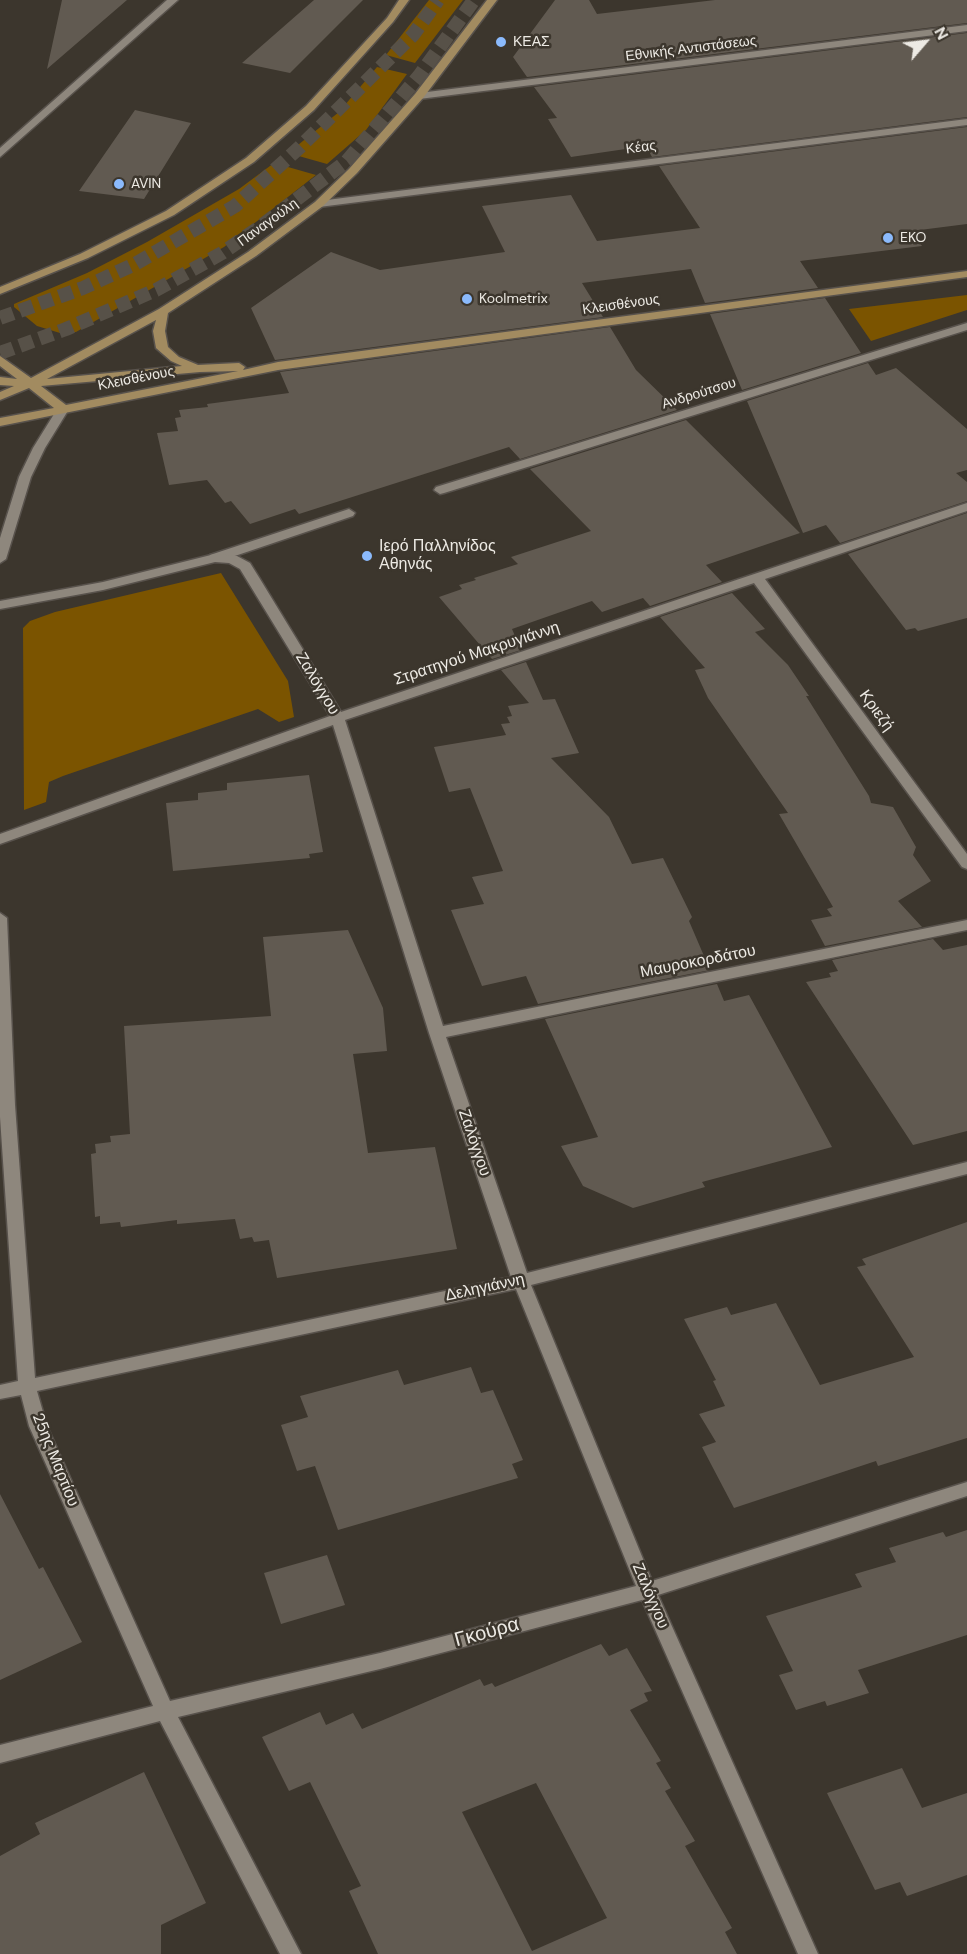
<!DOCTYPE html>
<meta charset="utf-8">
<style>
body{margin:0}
#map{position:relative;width:967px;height:1954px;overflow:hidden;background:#3c362d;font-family:"DM Sans",sans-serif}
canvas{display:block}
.north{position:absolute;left:895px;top:12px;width:60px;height:60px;-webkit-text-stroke:4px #3c362d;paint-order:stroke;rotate:62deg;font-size:16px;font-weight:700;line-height:24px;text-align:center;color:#edeae4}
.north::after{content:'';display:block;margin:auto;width:21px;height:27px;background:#edeae4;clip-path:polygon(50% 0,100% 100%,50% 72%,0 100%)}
</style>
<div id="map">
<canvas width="967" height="1954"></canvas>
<div class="north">N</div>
</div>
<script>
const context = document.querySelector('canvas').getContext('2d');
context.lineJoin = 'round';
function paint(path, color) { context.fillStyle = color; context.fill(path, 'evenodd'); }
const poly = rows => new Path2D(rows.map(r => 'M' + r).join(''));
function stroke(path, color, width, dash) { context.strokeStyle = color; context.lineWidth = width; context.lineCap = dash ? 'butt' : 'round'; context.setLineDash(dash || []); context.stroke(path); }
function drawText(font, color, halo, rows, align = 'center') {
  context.font = font + ' "DM Sans",sans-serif'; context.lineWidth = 5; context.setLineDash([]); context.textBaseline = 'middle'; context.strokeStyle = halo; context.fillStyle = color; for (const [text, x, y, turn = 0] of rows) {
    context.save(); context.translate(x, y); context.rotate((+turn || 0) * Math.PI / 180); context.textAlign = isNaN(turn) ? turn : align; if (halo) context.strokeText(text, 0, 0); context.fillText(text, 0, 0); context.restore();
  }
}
paint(poly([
 [429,0,463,0,415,63,386,55],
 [377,67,407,74,366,130,327,164,288,153,339,112],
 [274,163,316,175,224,247,76,332,60,333,37,326,14,307,14,304,87,273,147,242,239,189],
 [967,295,967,310,871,341,849,309],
 [221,573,288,681,294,717,279,722,258,709,63,776,49,782,46,802,24,810,23,628,30,621,55,612]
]), '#7b5400');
paint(poly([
 [62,0,127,0,47,69],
 [314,0,363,0,290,73,242,63],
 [555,0,589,0,597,14,715,0,967,0,967,23,527,77,513,57],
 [967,33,967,117,652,157,646,146,571,157,548,119,557,118,534,87],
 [135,110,191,123,144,199,79,191],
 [967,127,967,224,912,231,922,246,800,261,818,288,705,303,691,269,582,283,603,317,275,360,251,308,331,252,380,270,505,252,482,206,571,195,597,241,700,228,659,166],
 [825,298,861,353,742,390,710,314],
 [610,327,636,370,677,410,520,459,509,447,299,514,295,509,250,524,231,501,225,503,207,480,169,485,157,433,178,431,175,418,181,417,179,410,208,407,207,404,289,393,280,372],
 [868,363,876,375,896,368,967,429,967,470,956,473,967,482,967,501,840,543,826,525,803,533,747,401],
 [686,420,800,533,706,565,722,582,650,606,643,598,602,612,592,601,512,629,521,650,492,659,439,597,462,589,459,585,476,580,474,578,518,564,511,557,591,531,530,469],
 [967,513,967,618,918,631,915,628,906,630,848,554],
 [732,593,765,629,755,632,788,665,809,696,806,696,869,796,871,803,893,807,916,847,913,855,931,881,898,901,922,927,825,946,811,920,832,916,827,909,833,907,779,814,788,813,708,698,695,670,705,668,660,617],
 [526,662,543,700,555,699,579,753,551,758,609,817,632,864,663,858,692,917,689,921,710,970,538,1004,526,976,482,986,451,910,484,904,472,877,503,871,470,788,449,792,434,747,506,735,501,724,510,723,507,717,512,716,508,706,529,703,501,670],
 [309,775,323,852,309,854,310,858,173,871,166,803,198,800,198,793,227,790,227,783],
 [348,930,383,1008,387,1051,353,1054,368,1153,435,1147,457,1249,277,1278,269,1240,254,1242,252,1237,240,1239,235,1219,177,1224,177,1220,121,1227,120,1222,100,1224,100,1216,95,1217,91,1154,96,1153,95,1144,111,1142,110,1136,130,1134,124,1026,271,1016,263,937],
 [933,939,943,950,967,945,967,1131,913,1145,806,982,831,977,829,973,838,971,832,960],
 [717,984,724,1001,749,995,832,1147,702,1182,705,1187,633,1208,583,1186,561,1146,598,1137,545,1019],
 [967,1222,967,1438,878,1466,876,1461,734,1508,702,1447,716,1442,699,1414,725,1406,713,1381,716,1380,684,1319,727,1307,731,1315,776,1303,820,1385,914,1357,857,1267,866,1265,862,1259],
 [471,1367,481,1393,493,1390,523,1460,512,1464,518,1478,338,1530,315,1466,297,1471,281,1425,308,1417,300,1396,398,1370,404,1385],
 [0,1494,39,1569,43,1567,82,1642,0,1680],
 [967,1530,967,1635,858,1670,869,1693,827,1706,825,1701,796,1710,779,1675,793,1671,766,1616,862,1587,855,1574,896,1562,889,1548,943,1532,946,1537],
 [327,1555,345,1605,281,1624,264,1573],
 [601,1644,609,1656,627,1648,652,1691,644,1693,648,1701,630,1710,661,1761,656,1763,671,1788,665,1791,695,1841,685,1846,732,1928,725,1932,737,1954,378,1954,349,1891,361,1886,310,1782,289,1791,262,1737,320,1712,326,1725,353,1713,362,1729,480,1679,484,1686,492,1683,495,1687],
 [536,1783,607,1918,532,1951,462,1812],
 [902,1768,922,1808,967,1793,967,1875,907,1896,900,1882,875,1890,827,1793],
 [144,1772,206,1903,161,1925,161,1954,0,1954,0,1856,40,1834,35,1823]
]), '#615a51');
stroke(poly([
 [0,318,83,288,135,264,235,206,300,147,413,35,438,0],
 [0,353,66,329,156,290,222,253,260,227,347,161,419,76,474,0]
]), '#575148', 14, [14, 7]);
const lane = poly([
 [349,509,355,513,353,516,220,561,210,561,209,558,210,555,349,509]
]);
const street = poly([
 [167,0,178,0,0,157,0,148,167,0],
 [967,25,967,31,419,99,414,96,419,93,967,25],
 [967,119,967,125,319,207,314,204,319,201,967,119],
 [967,323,967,330,444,493,440,494,434,490,436,487,967,323],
 [63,405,69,409,45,448,31,477,6,559,0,563,0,538,19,477,33,448,59,406,63,405],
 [967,503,967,511,765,579,967,854,967,869,962,867,754,583,345,720,443,1026,967,920,967,930,446,1037,527,1273,967,1162,967,1174,531,1285,652,1581,967,1482,967,1496,658,1595,818,1954,798,1954,642,1600,380,1669,178,1717,301,1954,280,1954,160,1721,0,1763,0,1745,153,1706,29,1426,21,1395,0,1399,0,1385,18,1381,0,1117,0,913,7,918,15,1105,35,1378,511,1277,429,1033,333,725,0,844,0,834,330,716,240,569,229,563,215,562,103,590,0,609,0,601,103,582,215,554,237,556,250,563,260,579,341,712,967,503],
 [516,1289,636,1586,380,1653,170,1701,47,1426,37,1391,516,1289]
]);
const secondary = poly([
 [399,0,409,0,393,22,314,110,254,162,174,215,88,258,0,294,0,287,80,254,166,211,246,158,306,106,387,18,399,0],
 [487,0,497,0,423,98,357,173,323,206,256,256,168,313,165,331,168,347,179,357,198,365,239,363,245,367,243,370,278,362,967,271,967,277,278,370,0,426,0,418,54,408,29,388,0,400,0,392,14,386,0,385,0,377,17,379,0,366,0,356,31,378,159,309,248,252,315,202,349,169,415,94,487,0],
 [156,320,153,331,156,348,171,361,182,366,47,379,156,320],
 [238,371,66,405,41,386,200,372,238,371]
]);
stroke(lane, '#58524c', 3);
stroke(street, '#58524c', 3);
stroke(secondary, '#58524c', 3);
paint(lane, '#8e877d');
paint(street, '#8e877d');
paint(secondary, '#a28b60');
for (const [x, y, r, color] of [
 [501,42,6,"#8bbafc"],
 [119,184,6,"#8bbafc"],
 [888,238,6,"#8bbafc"],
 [467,299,6,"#8bbafc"],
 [367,556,6,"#8bbafc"]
]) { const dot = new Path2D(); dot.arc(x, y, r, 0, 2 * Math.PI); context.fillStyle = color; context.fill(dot); stroke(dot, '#3c362d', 2); }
drawText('14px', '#edeae4', '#3c362d', [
 ["ΚΕΑΣ",513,42],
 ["AVIN",131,184],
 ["EKO",900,238],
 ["Koolmetrix",479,299]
], 'left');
drawText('14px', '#edeae4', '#3c362d', [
 ["Εθνικής Αντιστάσεως",691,49,-7],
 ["Κέας",641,148,-7],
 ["Παναγούλη",268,223,-36],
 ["Κλεισθένους",621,305,-8],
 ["Κλεισθένους",136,379,-11],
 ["Ανδρούτσου",699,394,-17]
]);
drawText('16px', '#edeae4', '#3c362d', [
 ["Ιερό Παλληνίδος",379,547],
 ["Αθηνάς",379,565]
], 'left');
drawText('16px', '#edeae4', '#3c362d', [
 ["Στρατηγού Μακρυγιάννη",477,654,-18],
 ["Ζαλόγγου",317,684,59],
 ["Κριεζή",876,711,54],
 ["Μαυροκορδάτου",698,962,-11],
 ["Ζαλόγγου",474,1143,71],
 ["Δεληγιάννη",485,1288,-12],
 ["25ης Μαρτίου",55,1460,68],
 ["Ζαλόγγου",650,1596,67]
]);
drawText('20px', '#edeae4', '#3c362d', [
 ["Γκούρα",487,1633,-15]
]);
</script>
